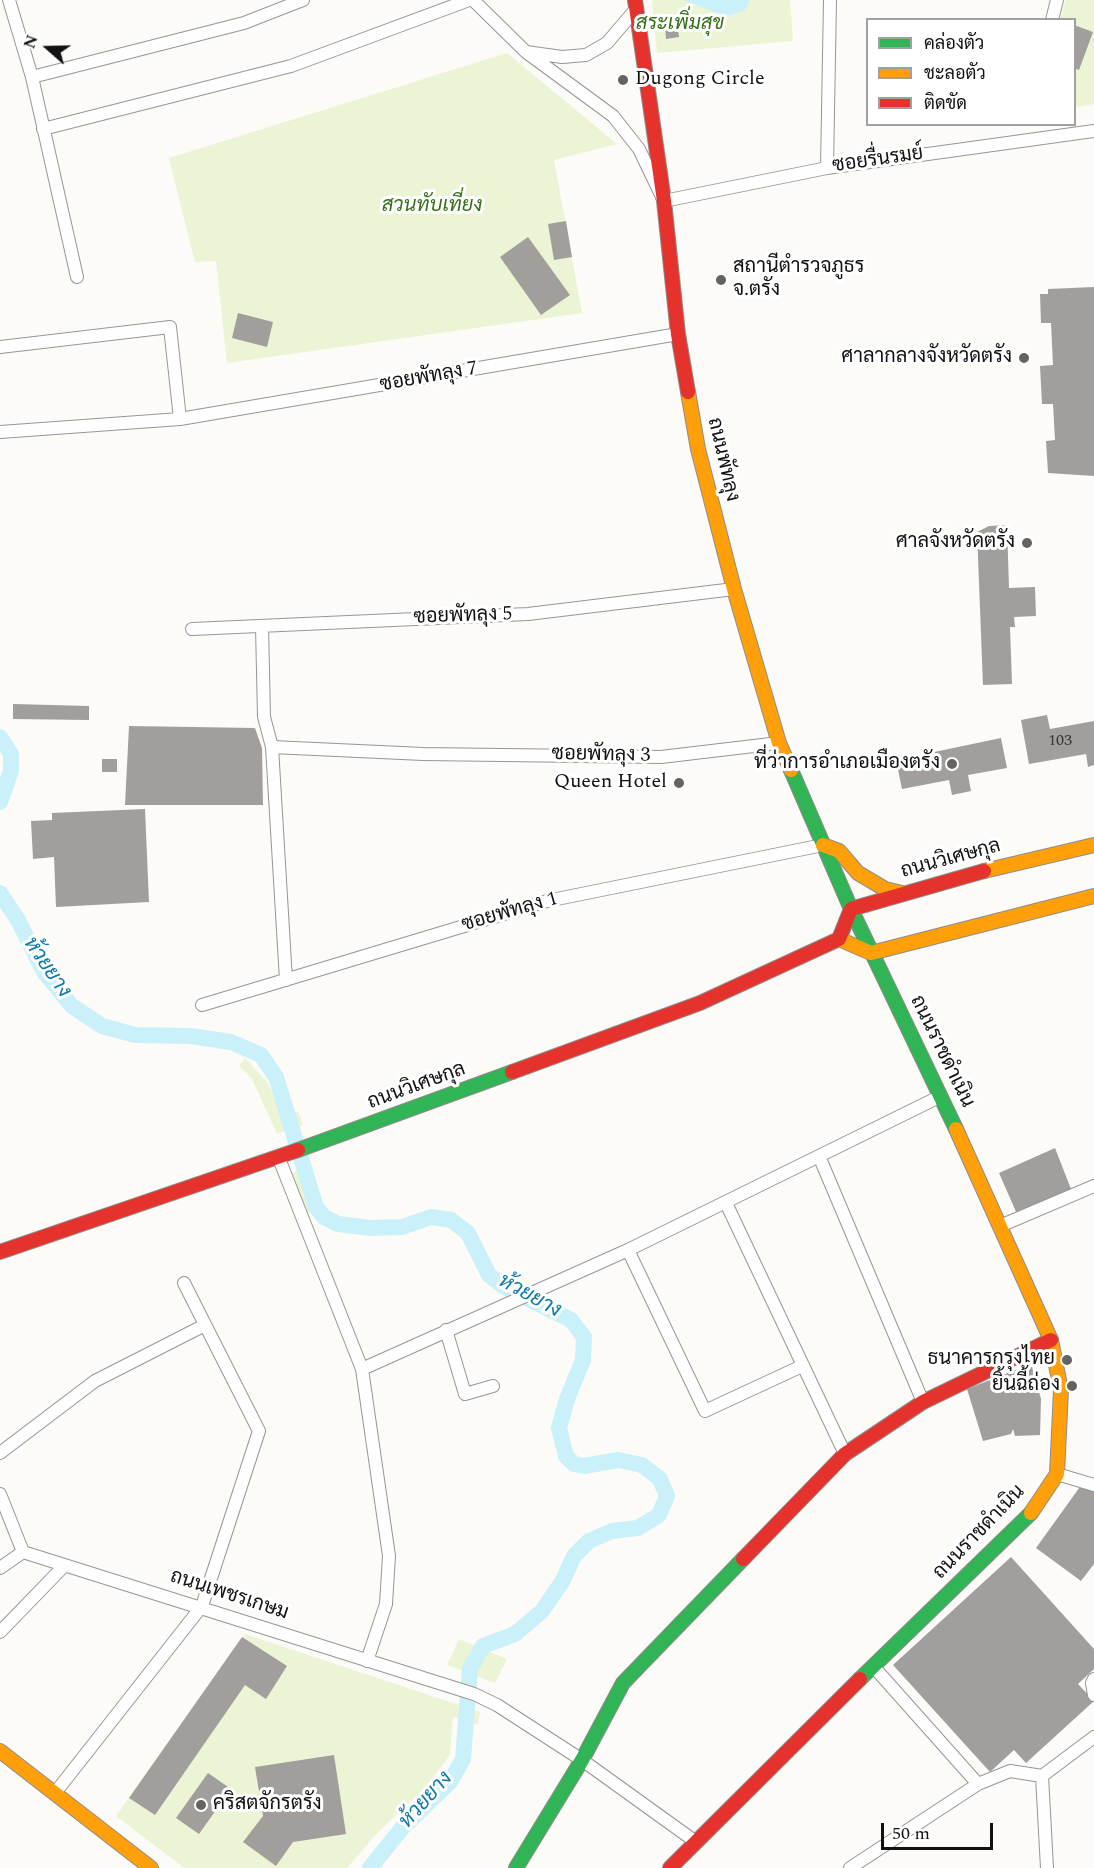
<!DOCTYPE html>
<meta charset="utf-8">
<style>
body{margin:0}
#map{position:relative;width:1094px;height:1868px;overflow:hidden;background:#fdfbf7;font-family:Spectral,Sarabun,serif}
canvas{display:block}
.legend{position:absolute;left:866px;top:18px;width:210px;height:108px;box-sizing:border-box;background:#fff;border:2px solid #a0a0a0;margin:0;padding:8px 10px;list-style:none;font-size:18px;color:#111}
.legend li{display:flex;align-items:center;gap:12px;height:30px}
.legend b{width:30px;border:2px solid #a0a0a0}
.north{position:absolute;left:18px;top:18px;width:60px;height:60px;-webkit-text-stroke:4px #fff;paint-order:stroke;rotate:290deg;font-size:16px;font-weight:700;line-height:24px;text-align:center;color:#111}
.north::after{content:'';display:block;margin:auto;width:21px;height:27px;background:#111;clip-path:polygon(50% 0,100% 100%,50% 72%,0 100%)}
.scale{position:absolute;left:881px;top:1823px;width:112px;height:27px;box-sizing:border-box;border:3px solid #111;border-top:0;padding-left:8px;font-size:18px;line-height:21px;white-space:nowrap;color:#111;-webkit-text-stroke:4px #fff;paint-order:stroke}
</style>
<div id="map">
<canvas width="1094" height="1868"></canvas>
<ul class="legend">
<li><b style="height:8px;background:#30b455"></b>คล่องตัว</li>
<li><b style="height:8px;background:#ff9f0a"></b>ชะลอตัว</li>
<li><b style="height:8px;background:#e5322d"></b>ติดขัด</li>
</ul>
<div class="north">N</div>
<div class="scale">50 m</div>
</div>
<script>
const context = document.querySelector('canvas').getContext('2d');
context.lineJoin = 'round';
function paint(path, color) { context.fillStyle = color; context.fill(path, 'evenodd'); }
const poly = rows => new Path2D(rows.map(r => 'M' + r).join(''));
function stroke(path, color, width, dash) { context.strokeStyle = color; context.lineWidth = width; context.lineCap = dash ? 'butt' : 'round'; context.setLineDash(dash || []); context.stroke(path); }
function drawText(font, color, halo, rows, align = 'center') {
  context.font = font + ' Spectral,Sarabun,serif'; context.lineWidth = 6; context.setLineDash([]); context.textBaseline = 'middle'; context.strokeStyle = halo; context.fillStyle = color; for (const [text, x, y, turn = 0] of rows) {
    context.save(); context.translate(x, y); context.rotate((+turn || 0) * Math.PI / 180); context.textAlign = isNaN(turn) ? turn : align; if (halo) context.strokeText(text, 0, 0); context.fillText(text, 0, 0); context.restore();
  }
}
paint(poly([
 [652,0,790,0,793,41,657,53],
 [1066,0,1094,0,1094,104,1075,107,1074,20,1060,20],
 [507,53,617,144,554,160,582,313,227,363,216,261,195,262,169,158],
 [245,1058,268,1083,282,1117,298,1111,303,1125,277,1134,252,1079,239,1066],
 [310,1167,313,1174,303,1178,315,1211,306,1214,292,1173],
 [245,1634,480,1712,478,1725,453,1717,450,1755,425,1788,377,1833,347,1868,184,1868,116,1816],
 [459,1639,507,1659,495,1683,447,1665]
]), '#ebf4d5');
paint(poly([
 [684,0,750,0,744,11,725,16]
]), '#caf0fa');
stroke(poly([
 [0,737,11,754,11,771,0,802],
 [0,893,18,920,44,972,72,1006,102,1026,135,1035,190,1036,231,1042,261,1055,276,1077,316,1207,324,1217,338,1224,371,1228,402,1227,431,1217,451,1220,468,1233,489,1275,503,1286,571,1320,584,1337,583,1360,567,1399,559,1428,566,1456,574,1464,584,1466,618,1460,642,1465,660,1479,667,1496,659,1515,638,1528,612,1531,589,1541,574,1556,562,1582,542,1611,515,1634,483,1646,470,1669,463,1759,450,1782,403,1827,370,1868]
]), '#caf0fa', 16);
paint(poly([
 [677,23,679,37,666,39,665,24],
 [1074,25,1093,32,1079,70,1074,68],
 [566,221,572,257,554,260,548,224],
 [528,237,570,295,541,315,500,257],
 [1094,287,1094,476,1048,473,1046,441,1055,440,1053,404,1042,404,1040,366,1053,365,1051,323,1041,323,1040,294,1048,294,1048,289],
 [238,313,273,322,267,347,232,338],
 [1007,525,1009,588,1035,587,1036,616,1014,617,1015,627,1010,627,1012,684,983,685,977,532,989,526],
 [13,704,89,706,89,720,13,719],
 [1047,715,1050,729,1094,721,1094,765,1088,767,1086,754,1029,764,1021,720],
 [129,726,255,728,262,748,263,805,125,805],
 [1001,738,1007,768,968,775,971,791,952,795,949,780,902,789,896,760],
 [102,759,117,759,117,772,102,772],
 [145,809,149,902,56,907,54,857,33,859,31,821,52,820,52,813],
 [1055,1148,1071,1189,1017,1214,999,1173],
 [1026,1366,1032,1367,1041,1399,1040,1435,1015,1436,1013,1429,1011,1434,983,1441,967,1389],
 [1082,1484,1094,1492,1094,1564,1081,1581,1036,1548],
 [1011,1557,1094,1649,1094,1669,1078,1684,1094,1701,1026,1763,1014,1750,990,1772,893,1665],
 [242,1637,287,1666,266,1699,245,1685,155,1815,129,1798],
 [334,1755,346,1834,293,1842,276,1866,243,1842,263,1816,255,1767],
 [208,1773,231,1789,199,1834,176,1818]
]), '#a19e9c');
const street = poly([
 [9,0,32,77,77,277],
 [473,0,526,52,562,57,586,55,607,43,636,9],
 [1052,20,1057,0],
 [526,52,613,116,639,149,664,201,827,168,1094,131],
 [32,77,244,23,303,0],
 [43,129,291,66,469,0],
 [827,168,830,0],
 [0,347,170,327,180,419],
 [0,432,180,419,678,334],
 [262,626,264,717,272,747,286,980],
 [192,629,528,614,734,589],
 [272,747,423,754,661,757,779,743],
 [202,1005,547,901,823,845],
 [278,1156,362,1369,389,1556,386,1604,367,1661],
 [819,1156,923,1402],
 [726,1203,845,1454],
 [1000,1226,1094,1186],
 [628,1250,705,1411,802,1366],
 [446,1330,465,1394,493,1386],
 [362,1369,628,1250,941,1096],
 [0,1453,95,1381,205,1325],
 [1057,1474,1094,1485],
 [0,1494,23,1552],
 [0,1568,23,1552,474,1694,497,1705,582,1760,696,1842],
 [0,1632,64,1566],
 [873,1666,978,1784],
 [1094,1679,1092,1683,1094,1695],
 [1042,1776,1047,1868],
 [55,1793,202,1606,259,1431,184,1283],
 [850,1868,978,1784,1010,1771,1042,1776,1094,1737]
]);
const fast = poly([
 [791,770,851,909,956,1129],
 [298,1150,512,1072],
 [860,1679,1031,1513],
 [516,1868,582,1760,623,1683,743,1559]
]);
const slow = poly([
 [688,392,698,449,734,589,779,743,791,770],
 [823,845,839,851,858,873,885,889,902,893],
 [984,871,1094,845],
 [839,939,871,953,1094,896],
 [956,1129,1051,1340,1061,1390,1057,1474,1031,1513],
 [0,1751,151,1868]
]);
const jam = poly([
 [635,0,664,201,678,334,688,392],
 [512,1072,700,1003,839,939,851,909,984,871],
 [0,1252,298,1150],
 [743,1559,845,1454,923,1402,1051,1340],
 [670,1868,860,1679]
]);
stroke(street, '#979695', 14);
stroke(fast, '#8e8d8b', 16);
stroke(slow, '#8e8d8b', 16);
stroke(jam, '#8e8d8b', 16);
stroke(street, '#fffefe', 12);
stroke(fast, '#30b455', 14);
stroke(slow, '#ff9f0a', 14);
stroke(jam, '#e5322d', 14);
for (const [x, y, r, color] of [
 [623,80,6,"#646362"],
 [721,280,6,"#646362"],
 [1024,358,6,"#646362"],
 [1027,543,6,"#646362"],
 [952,764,6,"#646362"],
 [679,783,6,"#646362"],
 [1067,1360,6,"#646362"],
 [1072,1386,6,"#646362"],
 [201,1805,6,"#646362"]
]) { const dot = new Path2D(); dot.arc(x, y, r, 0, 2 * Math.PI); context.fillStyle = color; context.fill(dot); stroke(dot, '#fff', 2); }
drawText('16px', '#353434', null, [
 ["103",1060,742]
]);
drawText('italic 20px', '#38701a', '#fff', [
 ["สระเพิ่มสุข",680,25],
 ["สวนทับเที่ยง",432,207]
]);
drawText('20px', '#111', '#fff', [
 ["Dugong Circle",635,80,"left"],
 ["สถานีตำรวจภูธร",733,268,"left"],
 ["จ.ตรัง",733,291,"left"],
 ["ศาลากลางจังหวัดตรัง",1012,358],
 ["ศาลจังหวัดตรัง",1015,543],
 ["ที่ว่าการอำเภอเมืองตรัง",940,764],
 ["Queen Hotel",667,783],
 ["ธนาคารกรุงไทย",1055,1360],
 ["ยิ้นฉี้ถ่อง",1060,1386],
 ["คริสตจักรตรัง",213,1805,"left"]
], 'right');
drawText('20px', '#111', '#fff', [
 ["ซอยรื่นรมย์",878,161,-8],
 ["ซอยพัทลุง 7",429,378,-10],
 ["ถนนพัทลุง",722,460,77],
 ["ซอยพัทลุง 5",463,617,-2],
 ["ซอยพัทลุง 3",601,756,1],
 ["ถนนวิเศษกุล",951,860,-15],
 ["ซอยพัทลุง 1",510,913,-16],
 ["ถนนราชดำเนิน",941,1052,64],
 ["ถนนวิเศษกุล",417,1087,-20],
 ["ถนนราชดำเนิน",980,1533,-46],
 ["ถนนเพชรเกษม",229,1596,18]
]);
drawText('italic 21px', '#0d7aa8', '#fff', [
 ["ห้วยยาง",46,968,56],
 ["ห้วยยาง",529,1297,29],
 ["ห้วยยาง",427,1801,-48]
]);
</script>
